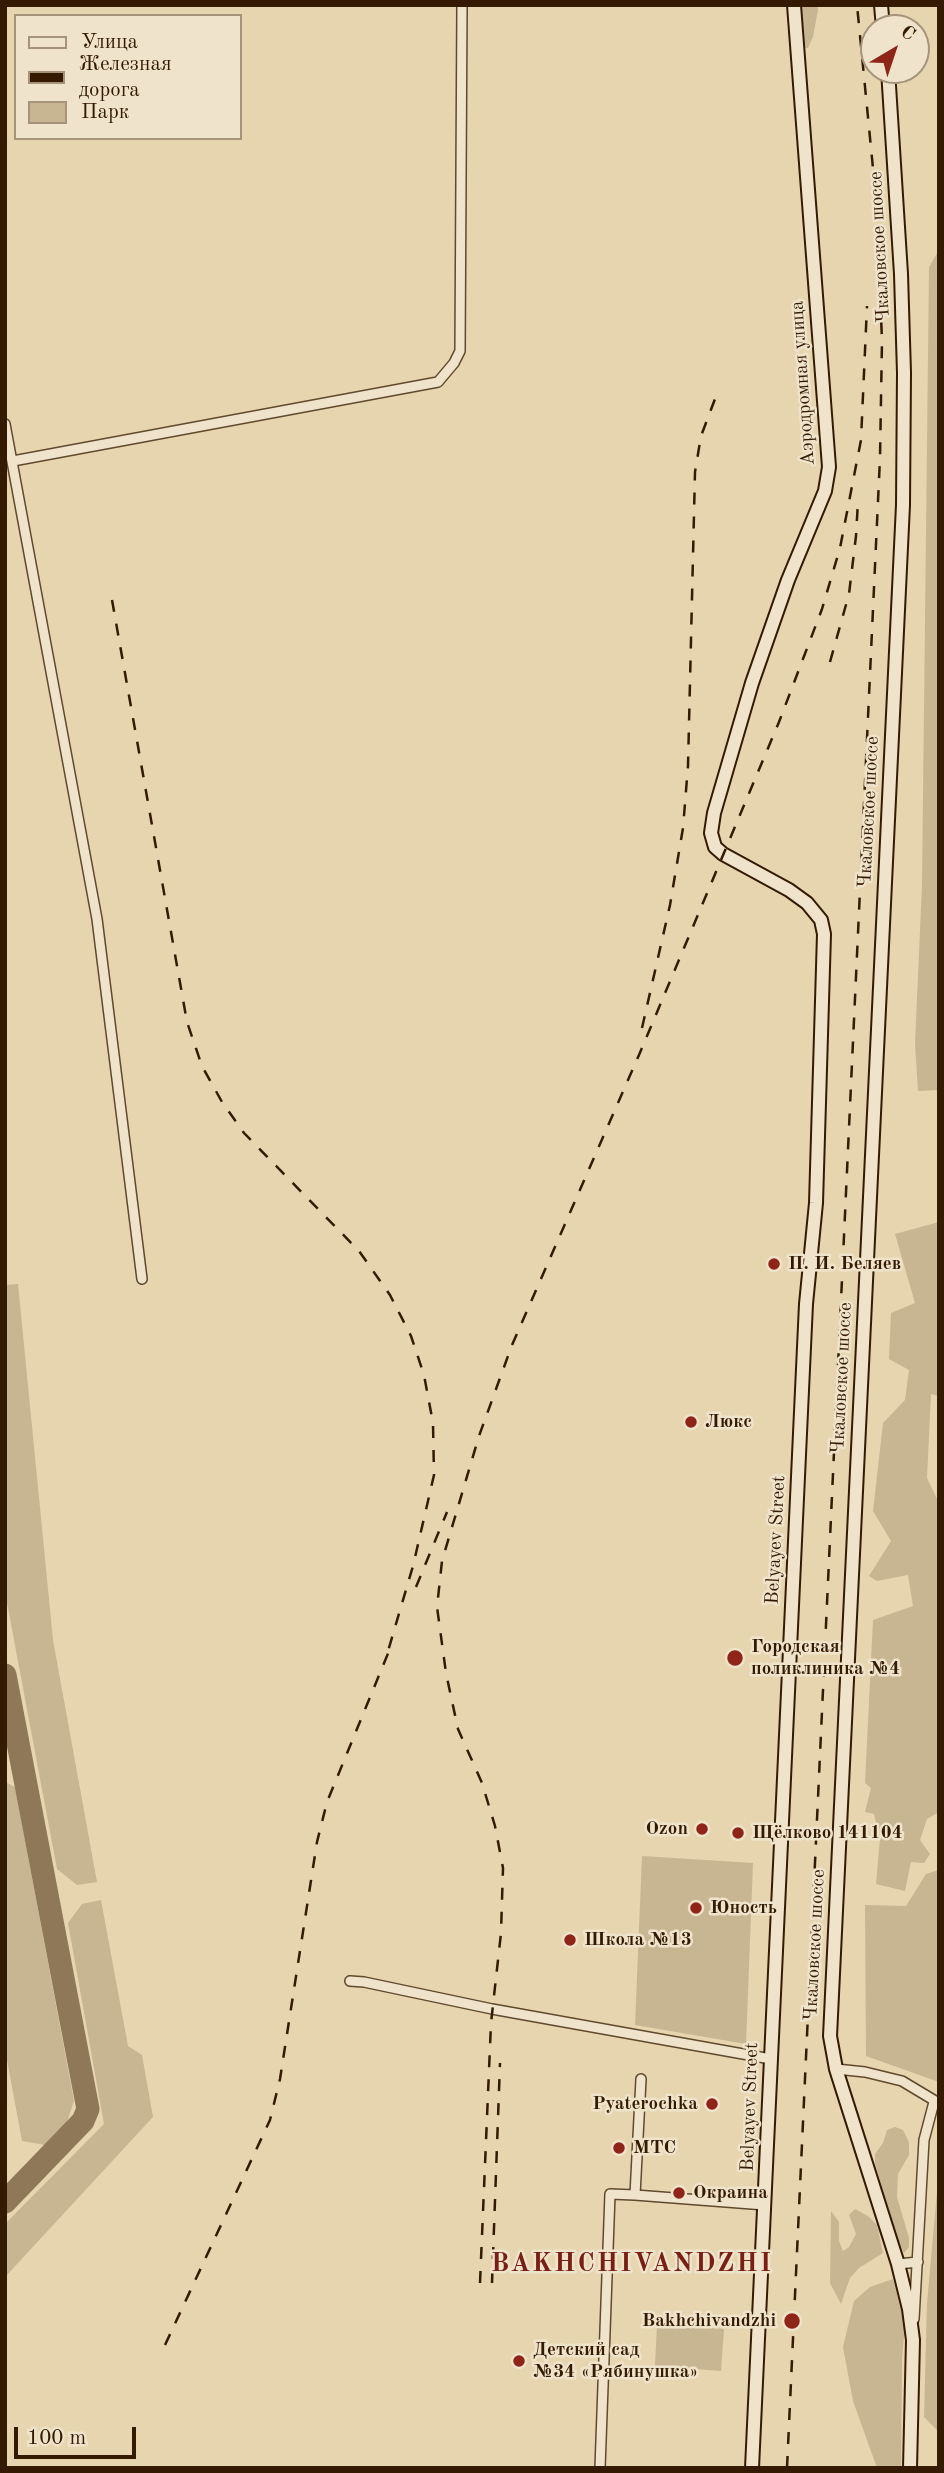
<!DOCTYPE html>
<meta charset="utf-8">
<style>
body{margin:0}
#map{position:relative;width:944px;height:2473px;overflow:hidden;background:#e6d5af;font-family:"Old Standard TT",serif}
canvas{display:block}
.frame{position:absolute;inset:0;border:7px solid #351a02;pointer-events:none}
.legend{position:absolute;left:14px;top:14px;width:228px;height:126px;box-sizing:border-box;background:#efe4cb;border:2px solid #a5937b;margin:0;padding:9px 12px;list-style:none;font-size:21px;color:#351a02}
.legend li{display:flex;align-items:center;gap:14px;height:35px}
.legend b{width:35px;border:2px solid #a5937b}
.north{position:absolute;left:860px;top:14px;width:70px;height:70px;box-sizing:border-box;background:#efe4cb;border:2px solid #a5937b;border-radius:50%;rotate:39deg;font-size:19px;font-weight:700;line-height:28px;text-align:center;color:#351a02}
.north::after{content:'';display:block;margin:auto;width:24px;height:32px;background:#8f2418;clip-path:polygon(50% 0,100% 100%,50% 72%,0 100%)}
.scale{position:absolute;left:14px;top:2427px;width:122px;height:32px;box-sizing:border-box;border:4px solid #351a02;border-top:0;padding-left:9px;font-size:21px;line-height:24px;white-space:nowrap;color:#351a02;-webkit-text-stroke:5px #efe4cb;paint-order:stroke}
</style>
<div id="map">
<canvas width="944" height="2473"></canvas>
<div class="frame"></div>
<ul class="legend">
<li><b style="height:9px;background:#efe4cb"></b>Улица</li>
<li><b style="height:9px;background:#351a02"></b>Железная дорога</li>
<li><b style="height:19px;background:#c8b592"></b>Парк</li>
</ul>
<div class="north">С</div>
<div class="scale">100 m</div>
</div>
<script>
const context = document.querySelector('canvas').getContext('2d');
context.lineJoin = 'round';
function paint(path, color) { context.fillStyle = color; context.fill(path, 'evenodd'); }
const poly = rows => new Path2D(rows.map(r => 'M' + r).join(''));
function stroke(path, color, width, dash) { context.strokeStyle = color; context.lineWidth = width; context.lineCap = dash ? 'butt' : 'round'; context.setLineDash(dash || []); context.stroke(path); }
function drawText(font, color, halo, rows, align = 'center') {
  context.font = font + ' "Old Standard TT",serif'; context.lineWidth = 5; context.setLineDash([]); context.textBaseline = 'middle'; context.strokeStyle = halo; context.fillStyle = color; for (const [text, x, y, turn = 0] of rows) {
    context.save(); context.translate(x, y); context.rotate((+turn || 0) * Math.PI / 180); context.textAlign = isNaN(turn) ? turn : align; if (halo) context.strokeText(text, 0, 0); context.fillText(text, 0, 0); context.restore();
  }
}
paint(poly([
 [800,5,817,5,818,10,813,37,808,48,803,48],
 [939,250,939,1090,918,1091,915,1044,922,885,929,267],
 [939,1222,939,1396,931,1394,927,1478,939,1503,939,1812,927,1819,920,1840,930,1854,924,1863,911,1862,905,1891,876,1884,880,1839,874,1814,865,1812,871,1788,865,1783,873,1620,913,1606,908,1575,877,1581,869,1576,891,1541,873,1511,883,1423,905,1400,909,1370,889,1359,891,1313,915,1303,895,1234],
 [18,1284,53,1640,97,1882,77,1885,57,1869,5,1592,5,1285],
 [5,1782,15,1787,74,2101,66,2125,45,2145,22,2141,5,2049],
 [642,1856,753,1863,746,2044,635,2025],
 [939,1870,939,2082,866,2056,865,1905,906,1906,926,1874],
 [101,1900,128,2046,142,2055,153,2117,5,2277,5,2224,104,2124,68,1923,82,1904],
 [895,2127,903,2130,909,2142,909,2155,898,2174,897,2197,909,2238,909,2247,904,2253,896,2235,875,2163,875,2154,883,2143,887,2130],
 [939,2170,939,2432,924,2417,927,2303],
 [855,2209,868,2216,877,2225,883,2253,859,2268,850,2278,841,2304,830,2283,831,2211,839,2222,839,2241,843,2251,849,2247,856,2234,849,2215],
 [893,2279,905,2326,902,2358,901,2468,877,2468,853,2401,843,2347,854,2301,870,2287],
 [657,2324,724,2329,721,2371,655,2366]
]), '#c8b592');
stroke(poly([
 [5,1675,88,2109,83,2121,5,2202]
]), '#8e7858', 23);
const street = poly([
 [5,424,97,919,142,1279],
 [13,461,438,382,454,363,460,351,462,5],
 [350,1981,364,1982,492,2009,771,2059],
 [836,2069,865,2072,902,2081,937,2102],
 [635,2195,765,2205],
 [898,2264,918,2262],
 [914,2319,924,2140,934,2102],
 [600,2468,610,2194,635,2195,641,2079]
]);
const secondary = poly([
 [881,5,883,28],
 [888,70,901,274,904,373,903,505,830,2036,836,2069,898,2264,909,2309,913,2340,910,2468],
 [752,2468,806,1304,816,1203,824,934,821,920,807,903,789,890,723,854,715,847,711,833,714,813,752,683,788,580,825,491,829,467,794,5]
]);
stroke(street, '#61492d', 12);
stroke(secondary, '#351a02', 16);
stroke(street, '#efe4cb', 9);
stroke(secondary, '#efe4cb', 12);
stroke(poly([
 [112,600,187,1022,202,1066,222,1102,244,1133,359,1251,390,1295,411,1336,424,1375,433,1423,434,1475,413,1566,386,1658],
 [830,662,849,594,856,536,858,501],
 [642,1028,670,905,683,828,688,766,695,472,701,436,715,399],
 [416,1587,447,1512],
 [480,2283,491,2023,501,1933,503,1868,495,1826,482,1783,458,1729,446,1673,437,1607,442,1561,479,1436,512,1345,639,1055,779,722,822,609,840,548,861,440,867,306],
 [492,2283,500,2063],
 [165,2345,270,2120,280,2079,317,1842,327,1802,389,1651],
 [787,2468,880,458,882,340,876,199,857,5]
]), '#351a02', 2.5, [12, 12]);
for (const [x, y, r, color] of [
 [774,1264,7,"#8f2418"],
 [691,1422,7,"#8f2418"],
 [735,1658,9,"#8f2418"],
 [702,1829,7,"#8f2418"],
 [738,1833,7,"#8f2418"],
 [696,1908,7,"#8f2418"],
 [570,1940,7,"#8f2418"],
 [712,2104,7,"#8f2418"],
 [619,2148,7,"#8f2418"],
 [679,2193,7,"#8f2418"],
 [792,2321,9,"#8f2418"],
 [519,2361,7,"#8f2418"]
]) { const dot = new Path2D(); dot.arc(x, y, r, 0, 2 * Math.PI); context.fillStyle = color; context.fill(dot); stroke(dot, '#efe4cb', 2.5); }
drawText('19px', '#351a02', '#efe4cb', [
 ["Чкаловское шоссе",880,247,-93],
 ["Аэродромная улица",803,383,-94],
 ["Чкаловское шоссе",869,812,-87],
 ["Чкаловское шоссе",842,1378,-87],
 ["Belyayev Street",776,1540,-87],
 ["Чкаловское шоссе",815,1945,-87],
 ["Belyayev Street",750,2107,-88]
]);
drawText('bold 19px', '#351a02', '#efe4cb', [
 ["П. И. Беляев",788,1264],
 ["Люкс",705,1422],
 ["Городская",751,1647],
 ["поликлиника №4",751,1669],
 ["Ozon",688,1829,"right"],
 ["Щёлково 141104",752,1833],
 ["Юность",710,1908],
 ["Школа №13",584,1940],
 ["Pyaterochka",698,2104,"right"],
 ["МТС",633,2148],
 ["Окраина",693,2193],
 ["Bakhchivandzhi",776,2321,"right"],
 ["Детский сад",533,2350],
 ["№34 «Рябинушка»",533,2372]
], 'left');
context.letterSpacing = '2px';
drawText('bold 26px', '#7a1f14', '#efe4cb', [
 ["BAKHCHIVANDZHI",632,2264]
]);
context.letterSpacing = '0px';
</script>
